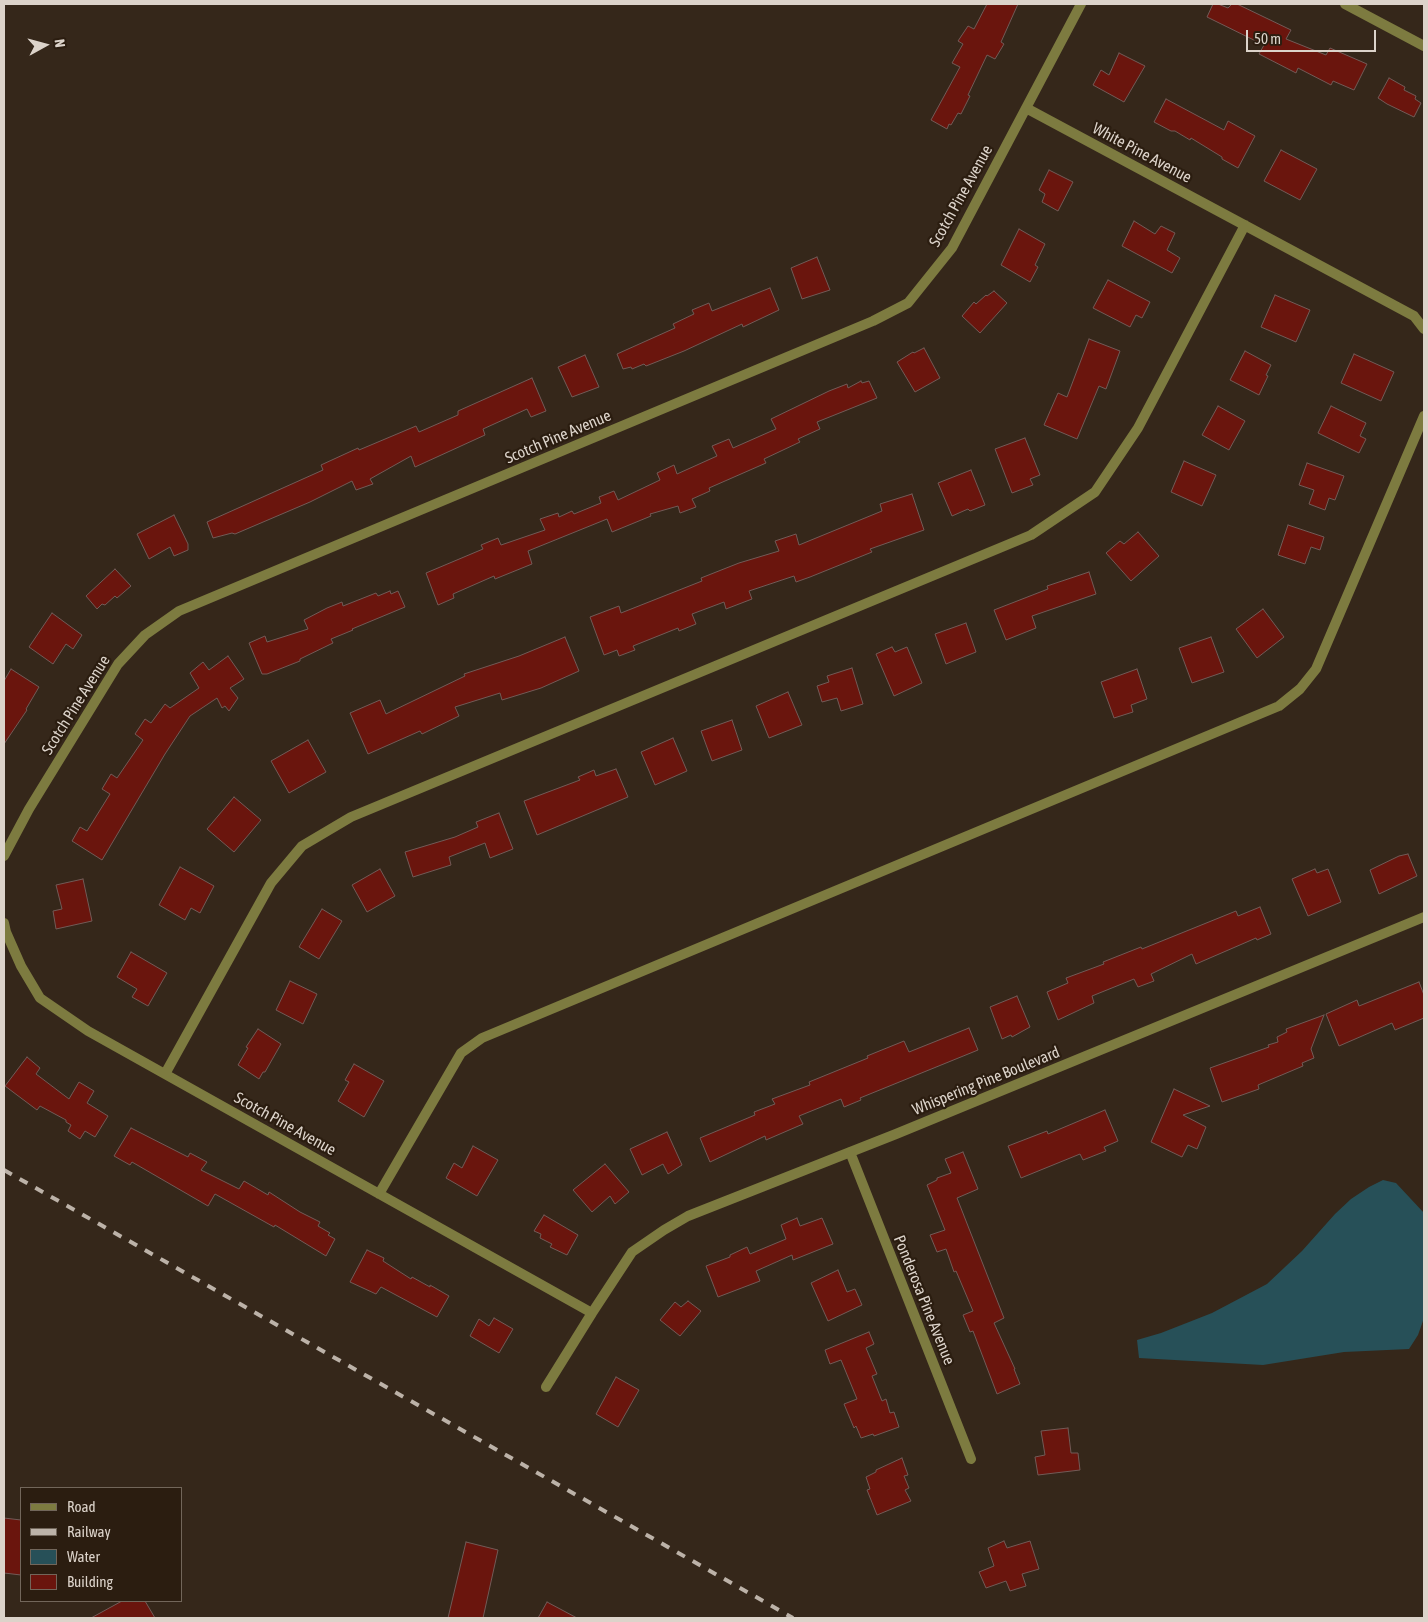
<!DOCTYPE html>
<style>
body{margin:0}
#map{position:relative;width:1428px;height:1622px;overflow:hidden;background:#35271a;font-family:"Asap Condensed",sans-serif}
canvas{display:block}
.frame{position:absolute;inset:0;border:5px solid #dcd3ca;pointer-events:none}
.legend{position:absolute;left:20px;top:1487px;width:162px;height:115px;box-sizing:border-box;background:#2b1d10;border:1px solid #72665a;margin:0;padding:6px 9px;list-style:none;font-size:15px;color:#dcd3ca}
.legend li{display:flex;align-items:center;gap:10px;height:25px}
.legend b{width:25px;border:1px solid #72665a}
.north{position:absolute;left:20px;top:20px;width:50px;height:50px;-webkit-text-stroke:4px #2b1d10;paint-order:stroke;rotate:83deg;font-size:14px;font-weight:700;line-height:20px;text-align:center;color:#dcd3ca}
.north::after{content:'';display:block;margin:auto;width:18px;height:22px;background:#dcd3ca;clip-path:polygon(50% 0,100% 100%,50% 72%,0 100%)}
.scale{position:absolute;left:1246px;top:30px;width:130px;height:22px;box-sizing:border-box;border:2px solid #dcd3ca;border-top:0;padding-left:6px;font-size:15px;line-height:18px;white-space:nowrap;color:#dcd3ca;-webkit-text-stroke:4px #2b1d10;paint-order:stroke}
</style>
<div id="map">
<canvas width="1428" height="1622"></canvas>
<div class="frame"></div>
<ul class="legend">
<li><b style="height:6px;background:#7d7b40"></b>Road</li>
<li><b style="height:6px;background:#bcb2a8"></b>Railway</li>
<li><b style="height:14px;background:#275058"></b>Water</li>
<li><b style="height:14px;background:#6a150d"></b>Building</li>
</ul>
<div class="north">N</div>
<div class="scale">50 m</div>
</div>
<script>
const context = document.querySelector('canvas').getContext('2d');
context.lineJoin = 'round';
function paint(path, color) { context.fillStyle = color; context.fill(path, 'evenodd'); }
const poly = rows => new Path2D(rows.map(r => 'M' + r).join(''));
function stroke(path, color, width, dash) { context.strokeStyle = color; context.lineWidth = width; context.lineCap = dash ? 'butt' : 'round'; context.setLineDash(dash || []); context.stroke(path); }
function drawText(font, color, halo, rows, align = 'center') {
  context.font = font + ' "Asap Condensed",sans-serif'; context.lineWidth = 4.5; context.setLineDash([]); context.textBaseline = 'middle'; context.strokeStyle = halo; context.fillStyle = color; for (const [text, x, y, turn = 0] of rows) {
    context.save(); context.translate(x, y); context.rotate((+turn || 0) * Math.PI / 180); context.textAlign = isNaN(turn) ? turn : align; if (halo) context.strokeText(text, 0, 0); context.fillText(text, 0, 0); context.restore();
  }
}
paint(poly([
 [1383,1180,1396,1183,1424,1213,1424,1318,1418,1335,1409,1349,1344,1352,1263,1365,1139,1358,1137,1340,1161,1333,1212,1313,1267,1284,1302,1251,1335,1214,1351,1199,1369,1187]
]), '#275058');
const building = poly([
 [987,4,1018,4,1001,42,1004,44,995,59,987,55,968,95,970,96,961,114,958,113,951,125,949,124,947,129,931,120,960,67,952,63,963,44,958,41,968,26,974,29,987,4],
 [1213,4,1218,4,1228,8,1232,4,1237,4,1291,30,1286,39,1326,55,1330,48,1367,64,1354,90,1333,81,1331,85,1298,68,1296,73,1259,54,1264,45,1207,17,1213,4],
 [1119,53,1145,66,1124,102,1093,85,1101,70,1109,75,1119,53],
 [1389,78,1405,87,1404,90,1416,96,1415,99,1421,103,1414,117,1387,104,1378,98,1389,78],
 [1166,99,1224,130,1228,121,1255,136,1238,168,1222,159,1222,157,1191,138,1190,140,1175,131,1171,131,1154,122,1166,99],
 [1281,150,1317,169,1300,200,1264,181,1281,150],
 [1049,170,1073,182,1058,211,1042,202,1045,194,1039,190,1049,170],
 [1134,221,1155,234,1161,226,1175,233,1167,250,1180,258,1172,273,1122,246,1134,221],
 [1019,229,1045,244,1035,265,1038,267,1030,282,1001,265,1019,229],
 [817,257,830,290,802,299,791,268,817,257],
 [1108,280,1150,302,1142,318,1136,315,1130,327,1093,308,1108,280],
 [770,288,779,310,743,327,742,324,684,351,646,366,644,364,632,369,631,367,623,369,617,354,675,328,673,324,694,314,692,310,709,303,712,311,770,288],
 [994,291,1007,303,980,333,962,316,974,302,976,304,986,295,987,296,994,291],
 [1275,295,1310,310,1296,342,1261,327,1275,295],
 [1089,339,1120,351,1106,389,1099,386,1077,439,1044,425,1058,393,1067,397,1089,339],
 [924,348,940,378,915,392,897,362,913,352,914,353,924,348],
 [1245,351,1271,365,1266,375,1268,376,1259,395,1230,380,1245,351],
 [1354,354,1394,372,1381,401,1341,383,1354,354],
 [585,355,599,387,572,397,558,367,585,355],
 [532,378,546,411,531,417,527,409,483,429,485,435,415,467,411,456,370,479,373,484,356,490,352,481,310,502,235,534,232,533,213,538,207,522,323,470,321,465,358,448,359,450,416,426,419,432,458,415,458,411,532,378],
 [861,381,862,383,869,381,877,398,817,422,820,429,798,439,800,442,764,459,766,463,709,488,710,491,692,499,696,507,680,513,678,506,650,514,651,516,612,532,607,519,528,551,532,564,495,579,494,576,453,594,454,598,438,605,426,573,483,549,481,545,498,538,501,545,545,530,540,519,558,513,559,517,572,511,574,514,601,503,599,497,614,491,618,500,660,480,657,473,674,465,677,474,717,456,712,446,729,439,733,448,776,429,771,419,829,391,847,384,848,388,861,381],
 [1218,406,1245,421,1229,450,1202,435,1218,406],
 [1331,406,1366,423,1360,436,1366,439,1359,453,1318,433,1331,406],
 [1025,438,1040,475,1030,479,1033,485,1012,493,995,449,1025,438],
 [1184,461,1216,475,1202,506,1171,492,1184,461],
 [1307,463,1344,476,1335,500,1329,498,1325,510,1309,504,1314,490,1299,485,1307,463],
 [971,470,985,505,970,511,968,509,952,516,938,483,971,470],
 [912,494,924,530,870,549,872,552,810,577,796,582,794,576,749,591,752,599,726,609,724,602,692,614,696,624,679,631,678,628,633,646,635,650,619,656,617,650,604,655,590,617,619,606,621,613,702,581,701,578,739,563,779,551,775,541,796,534,799,545,882,511,880,504,912,494],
 [174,515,188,544,188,550,174,556,170,547,149,559,137,534,174,515],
 [1288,525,1324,537,1320,550,1311,547,1305,564,1278,555,1288,525],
 [1138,532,1159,556,1131,581,1106,553,1120,541,1124,544,1138,532],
 [115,569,131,586,117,598,115,596,105,605,102,604,97,609,86,596,115,569],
 [1089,572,1096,594,1032,616,1036,628,1006,640,994,610,1048,589,1047,586,1089,572],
 [390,591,391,594,398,591,405,607,352,629,353,630,331,639,333,643,300,659,300,661,267,674,262,674,249,643,265,636,267,642,308,629,304,620,327,608,342,602,343,606,376,593,378,596,390,591],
 [1263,609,1284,637,1257,658,1236,629,1263,609],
 [52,613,82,635,73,649,66,644,53,664,29,647,52,613],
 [966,623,976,652,946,664,935,634,966,623],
 [565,637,579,671,541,688,502,700,500,693,455,707,459,716,422,734,420,731,368,754,350,713,380,700,386,714,465,676,464,674,519,656,565,637],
 [1211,637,1224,672,1192,683,1179,648,1211,637],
 [892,647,895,652,907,647,922,683,894,696,876,654,892,647],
 [228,656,244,679,230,688,238,698,229,711,225,706,222,708,217,698,190,716,165,754,102,860,72,841,80,827,87,831,110,794,102,789,111,774,117,778,143,740,135,734,145,719,151,723,165,704,170,708,199,688,190,673,203,662,209,670,228,656],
 [852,668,863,704,841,711,837,698,822,702,817,686,829,682,827,676,852,668],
 [11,669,39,687,26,709,27,710,4,744,4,681,11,669],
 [1137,669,1147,699,1131,705,1133,712,1114,718,1101,682,1137,669],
 [788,692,802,725,769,738,756,706,788,692],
 [732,720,742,750,712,761,701,731,732,720],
 [673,738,687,771,655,785,641,752,673,738],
 [308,740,326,772,289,793,271,761,308,740],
 [616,769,628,797,537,835,524,801,580,780,578,777,594,770,596,776,616,769],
 [234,797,261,820,234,852,207,829,234,797],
 [499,813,513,849,490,858,485,843,449,857,451,865,413,877,405,852,455,837,478,827,476,822,499,813],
 [1408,854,1417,876,1379,894,1370,870,1399,856,1408,854],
 [180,867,214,886,200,913,191,908,185,920,159,905,180,867],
 [380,869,395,896,367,912,352,885,380,869],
 [1315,869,1317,873,1328,869,1341,902,1308,916,1292,879,1315,869],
 [83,879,92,921,56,929,53,911,62,909,56,885,83,879],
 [1260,907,1271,934,1257,940,1256,938,1196,964,1192,954,1151,974,1154,981,1138,987,1134,979,1092,996,1094,1003,1058,1020,1047,992,1068,983,1066,978,1104,964,1103,962,1141,947,1142,949,1236,911,1238,916,1260,907],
 [322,909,342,921,319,959,299,947,322,909],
 [131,952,167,973,148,1006,132,997,137,989,117,977,131,952],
 [290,981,317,994,303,1024,276,1010,290,981],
 [1419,982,1424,995,1424,1018,1395,1030,1392,1023,1339,1046,1326,1014,1357,1000,1359,1006,1419,982],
 [1017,996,1030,1027,1012,1037,1011,1035,1002,1039,990,1007,1017,996],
 [1324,1015,1311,1049,1314,1058,1302,1063,1303,1066,1258,1085,1259,1089,1222,1102,1210,1068,1269,1047,1268,1045,1278,1042,1277,1037,1287,1032,1286,1029,1324,1015],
 [969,1028,978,1050,860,1098,861,1100,844,1107,841,1099,799,1116,803,1124,766,1140,765,1136,710,1162,700,1138,755,1115,754,1112,775,1104,772,1099,810,1085,809,1082,868,1058,867,1056,904,1041,909,1052,969,1028],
 [258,1029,281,1044,265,1072,263,1072,259,1079,238,1065,248,1048,246,1047,258,1029],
 [27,1057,40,1068,36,1074,69,1099,79,1082,94,1091,87,1103,108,1116,95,1137,85,1131,80,1139,68,1131,71,1125,66,1122,66,1120,40,1106,37,1110,5,1086,27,1057],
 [354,1064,384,1081,364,1117,338,1101,349,1082,345,1080,354,1064],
 [1174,1089,1210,1106,1183,1115,1206,1127,1197,1149,1188,1145,1182,1157,1151,1142,1174,1089],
 [1105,1110,1118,1141,1104,1147,1106,1151,1083,1160,1080,1154,1021,1178,1008,1146,1047,1131,1048,1134,1105,1110],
 [131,1128,188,1157,190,1153,207,1162,201,1170,239,1189,244,1181,268,1195,269,1192,300,1212,320,1222,318,1226,330,1233,328,1235,335,1239,326,1256,275,1225,274,1227,215,1194,208,1206,132,1162,130,1165,114,1156,131,1128],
 [667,1132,682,1165,668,1174,663,1164,642,1175,630,1149,667,1132],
 [473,1146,498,1160,477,1196,446,1178,454,1163,462,1168,473,1146],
 [963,1152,978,1189,957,1198,1004,1318,994,1323,1015,1369,1014,1369,1020,1384,997,1394,973,1331,970,1332,963,1315,973,1311,956,1271,954,1272,946,1249,937,1252,930,1235,945,1230,927,1185,937,1180,937,1178,951,1173,945,1159,963,1152],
 [605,1164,629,1192,615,1204,610,1196,592,1212,573,1190,605,1164],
 [544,1215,578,1235,567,1255,550,1247,552,1244,540,1238,541,1234,534,1231,544,1215],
 [797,1218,800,1226,822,1218,833,1244,793,1260,792,1255,756,1271,760,1281,718,1297,706,1266,730,1257,730,1255,747,1247,750,1254,786,1239,781,1225,797,1218],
 [367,1250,384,1258,383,1261,411,1279,412,1277,430,1287,430,1285,449,1296,437,1317,381,1287,376,1294,350,1282,367,1250],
 [838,1270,847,1292,855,1289,862,1305,828,1321,811,1283,838,1270],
 [688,1301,701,1311,680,1336,660,1320,675,1302,681,1307,688,1301],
 [494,1318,513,1329,499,1353,470,1336,479,1319,489,1326,494,1318],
 [869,1332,874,1344,866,1348,877,1374,872,1376,882,1401,886,1399,890,1413,894,1412,899,1427,874,1436,873,1434,861,1438,856,1426,854,1428,844,1404,857,1399,841,1360,830,1364,825,1350,869,1332],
 [616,1377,639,1390,618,1427,596,1414,616,1377],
 [1068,1428,1071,1453,1078,1453,1080,1470,1038,1475,1035,1457,1045,1455,1041,1431,1068,1428],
 [902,1458,908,1475,904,1476,909,1488,905,1490,911,1501,877,1515,867,1490,870,1489,866,1477,876,1472,876,1470,902,1458],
 [4,1518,21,1520,21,1575,4,1573,4,1518],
 [1004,1541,1007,1548,1030,1541,1039,1569,1022,1574,1026,1586,1010,1591,1006,1581,986,1588,979,1572,994,1566,988,1548,1004,1541],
 [466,1542,498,1550,483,1618,448,1618,466,1542],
 [122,1601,145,1601,155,1618,91,1618,122,1601],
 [547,1602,577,1618,538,1618,547,1602]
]);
paint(building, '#6a150d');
stroke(building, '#725b57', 1);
stroke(poly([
 [1345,4,1424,46],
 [1026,108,1414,316,1424,329],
 [4,856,29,809,118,664,145,635,179,611,873,321,908,303,952,248,1081,4],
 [4,923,6,932,21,966,40,998,88,1031,592,1313],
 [165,1074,271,883,302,846,351,817,1031,535,1095,492,1138,428,1245,225],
 [850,1152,971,1459],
 [379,1194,461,1053,482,1038,1279,706,1300,689,1316,669,1424,416],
 [546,1387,592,1313,632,1252,664,1230,688,1216,896,1134,1424,917]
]), '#7d7b40', 10);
stroke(poly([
 [4,1170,793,1618]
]), '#bcb2a8', 4, [9, 9]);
drawText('16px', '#dcd3ca', '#2b1d10', [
 ["White Pine Avenue",1142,153,28],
 ["Scotch Pine Avenue",961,196,-61],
 ["Scotch Pine Avenue",558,437,-23],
 ["Scotch Pine Avenue",76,705,-58],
 ["Whispering Pine Boulevard",986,1081,-22],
 ["Scotch Pine Avenue",285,1124,29],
 ["Ponderosa Pine Avenue",924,1300,68]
]);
</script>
